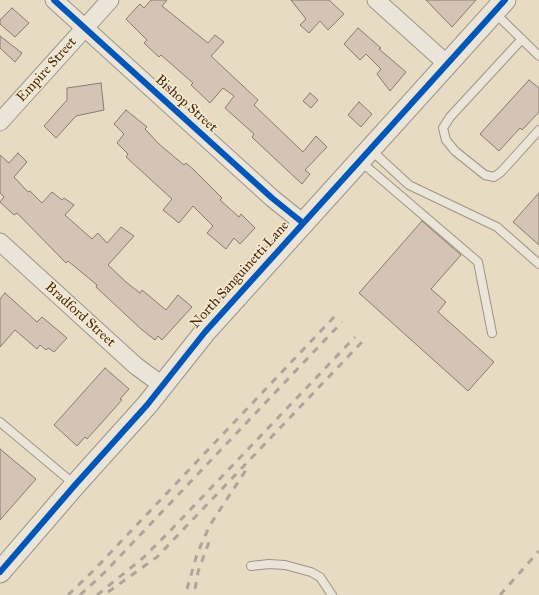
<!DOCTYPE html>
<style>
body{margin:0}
canvas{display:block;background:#e8dbc3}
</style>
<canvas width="539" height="595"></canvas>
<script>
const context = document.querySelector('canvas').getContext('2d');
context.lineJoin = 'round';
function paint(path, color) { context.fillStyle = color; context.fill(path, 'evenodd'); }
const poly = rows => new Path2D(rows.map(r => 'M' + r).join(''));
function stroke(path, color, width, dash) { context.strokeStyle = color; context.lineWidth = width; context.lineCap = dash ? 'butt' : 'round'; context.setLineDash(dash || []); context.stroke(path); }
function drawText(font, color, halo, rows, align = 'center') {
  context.font = font + ' "IM FELL Great Primer",serif'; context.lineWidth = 3; context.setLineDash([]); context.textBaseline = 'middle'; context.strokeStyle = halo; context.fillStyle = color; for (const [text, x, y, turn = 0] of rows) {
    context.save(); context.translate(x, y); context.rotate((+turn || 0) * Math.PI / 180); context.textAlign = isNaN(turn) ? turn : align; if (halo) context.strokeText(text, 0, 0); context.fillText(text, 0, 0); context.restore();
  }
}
const building = poly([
 [151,0,167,0,162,6,208,43,215,35,224,42,211,56,258,100,254,105,303,152,316,136,327,147,305,170,310,174,302,184,256,141,252,137,254,134,225,108,234,96,223,88,210,103,191,85,193,83,161,55,159,57,144,43,147,40,126,19,140,4,144,8,151,0],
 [291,0,329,0,344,14,328,30,320,21,309,33,300,25,306,19,291,0],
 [426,0,476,0,452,27,426,0],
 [12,8,29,23,15,37,0,24,0,20,12,8],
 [358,28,381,48,379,49,406,72,390,91,377,74,381,69,366,54,360,60,344,44,358,28],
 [0,36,22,53,15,62,0,48,0,36],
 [529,80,539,88,539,112,522,130,520,128,499,151,480,134,529,80],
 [101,83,104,110,76,116,56,138,44,126,67,100,67,88,101,83],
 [310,93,318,100,311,108,303,101,310,93],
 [359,102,372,114,361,127,348,115,359,102],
 [126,110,147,127,145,129,159,144,184,165,186,163,194,170,222,198,220,200,239,217,241,214,255,228,240,244,234,238,226,249,207,233,213,226,193,206,179,223,163,210,172,199,126,157,128,154,117,143,124,134,114,124,126,110],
 [18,153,27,162,14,177,28,192,30,191,42,203,52,192,62,200,64,198,74,205,65,215,92,239,98,233,107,243,121,227,134,236,108,265,126,282,140,293,142,290,166,310,178,295,192,307,162,340,158,336,155,340,141,329,96,287,97,285,68,261,66,263,17,213,14,215,0,202,4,197,0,193,0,155,9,163,18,153],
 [539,193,539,245,513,222,539,193],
 [422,221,461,255,431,289,446,302,438,312,494,362,468,391,359,293,422,221],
 [5,293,37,322,42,317,67,338,54,352,48,348,46,350,40,345,37,349,15,330,0,347,0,299,5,293],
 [105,368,129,389,120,399,122,400,87,439,85,437,77,446,54,425,105,368],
 [0,449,36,479,0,520,0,449]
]);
paint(building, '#d5c4b5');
stroke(building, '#867c6d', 1);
const service = poly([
 [495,13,539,56],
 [522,39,450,117,443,128,446,140,455,151,485,175,494,177,501,172,539,130],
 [371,150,409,185,497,227,539,264],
 [360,161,478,262,492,333],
 [0,422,74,484],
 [251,566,269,564,285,565,311,572,320,577,332,595]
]);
const minor = poly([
 [54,0,272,198,303,223],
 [376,0,447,64],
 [0,122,110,0],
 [0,242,136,366,162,385]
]);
const tertiary = poly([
 [0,572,75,485,147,405,205,332,505,0]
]);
stroke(service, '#9d9484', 10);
stroke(minor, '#9d9484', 19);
stroke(tertiary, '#9d9484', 23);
stroke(service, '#ebe4d8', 8);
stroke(minor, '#ebe4d8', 17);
stroke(tertiary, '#ebe4d8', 21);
stroke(poly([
 [187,589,197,554,210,525,246,470],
 [195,589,198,572,209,542],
 [108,592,157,557,362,342],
 [68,595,94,570,335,316],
 [80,595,105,572,342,322],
 [97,595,143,558,168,533,355,337],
 [500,595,539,551]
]), '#ada59b', 3, [7, 7]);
stroke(poly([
 [54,0,272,198,303,223],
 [0,572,75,485,147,405,205,332,505,0]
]), '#0057b8', 6);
drawText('14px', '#432d1a', '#faeace', [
 ["Empire Street",47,70,-48],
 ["Bishop Street",186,104,42],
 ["North Sanguinetti Lane",240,275,-48],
 ["Bradford Street",80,315,42]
]);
</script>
